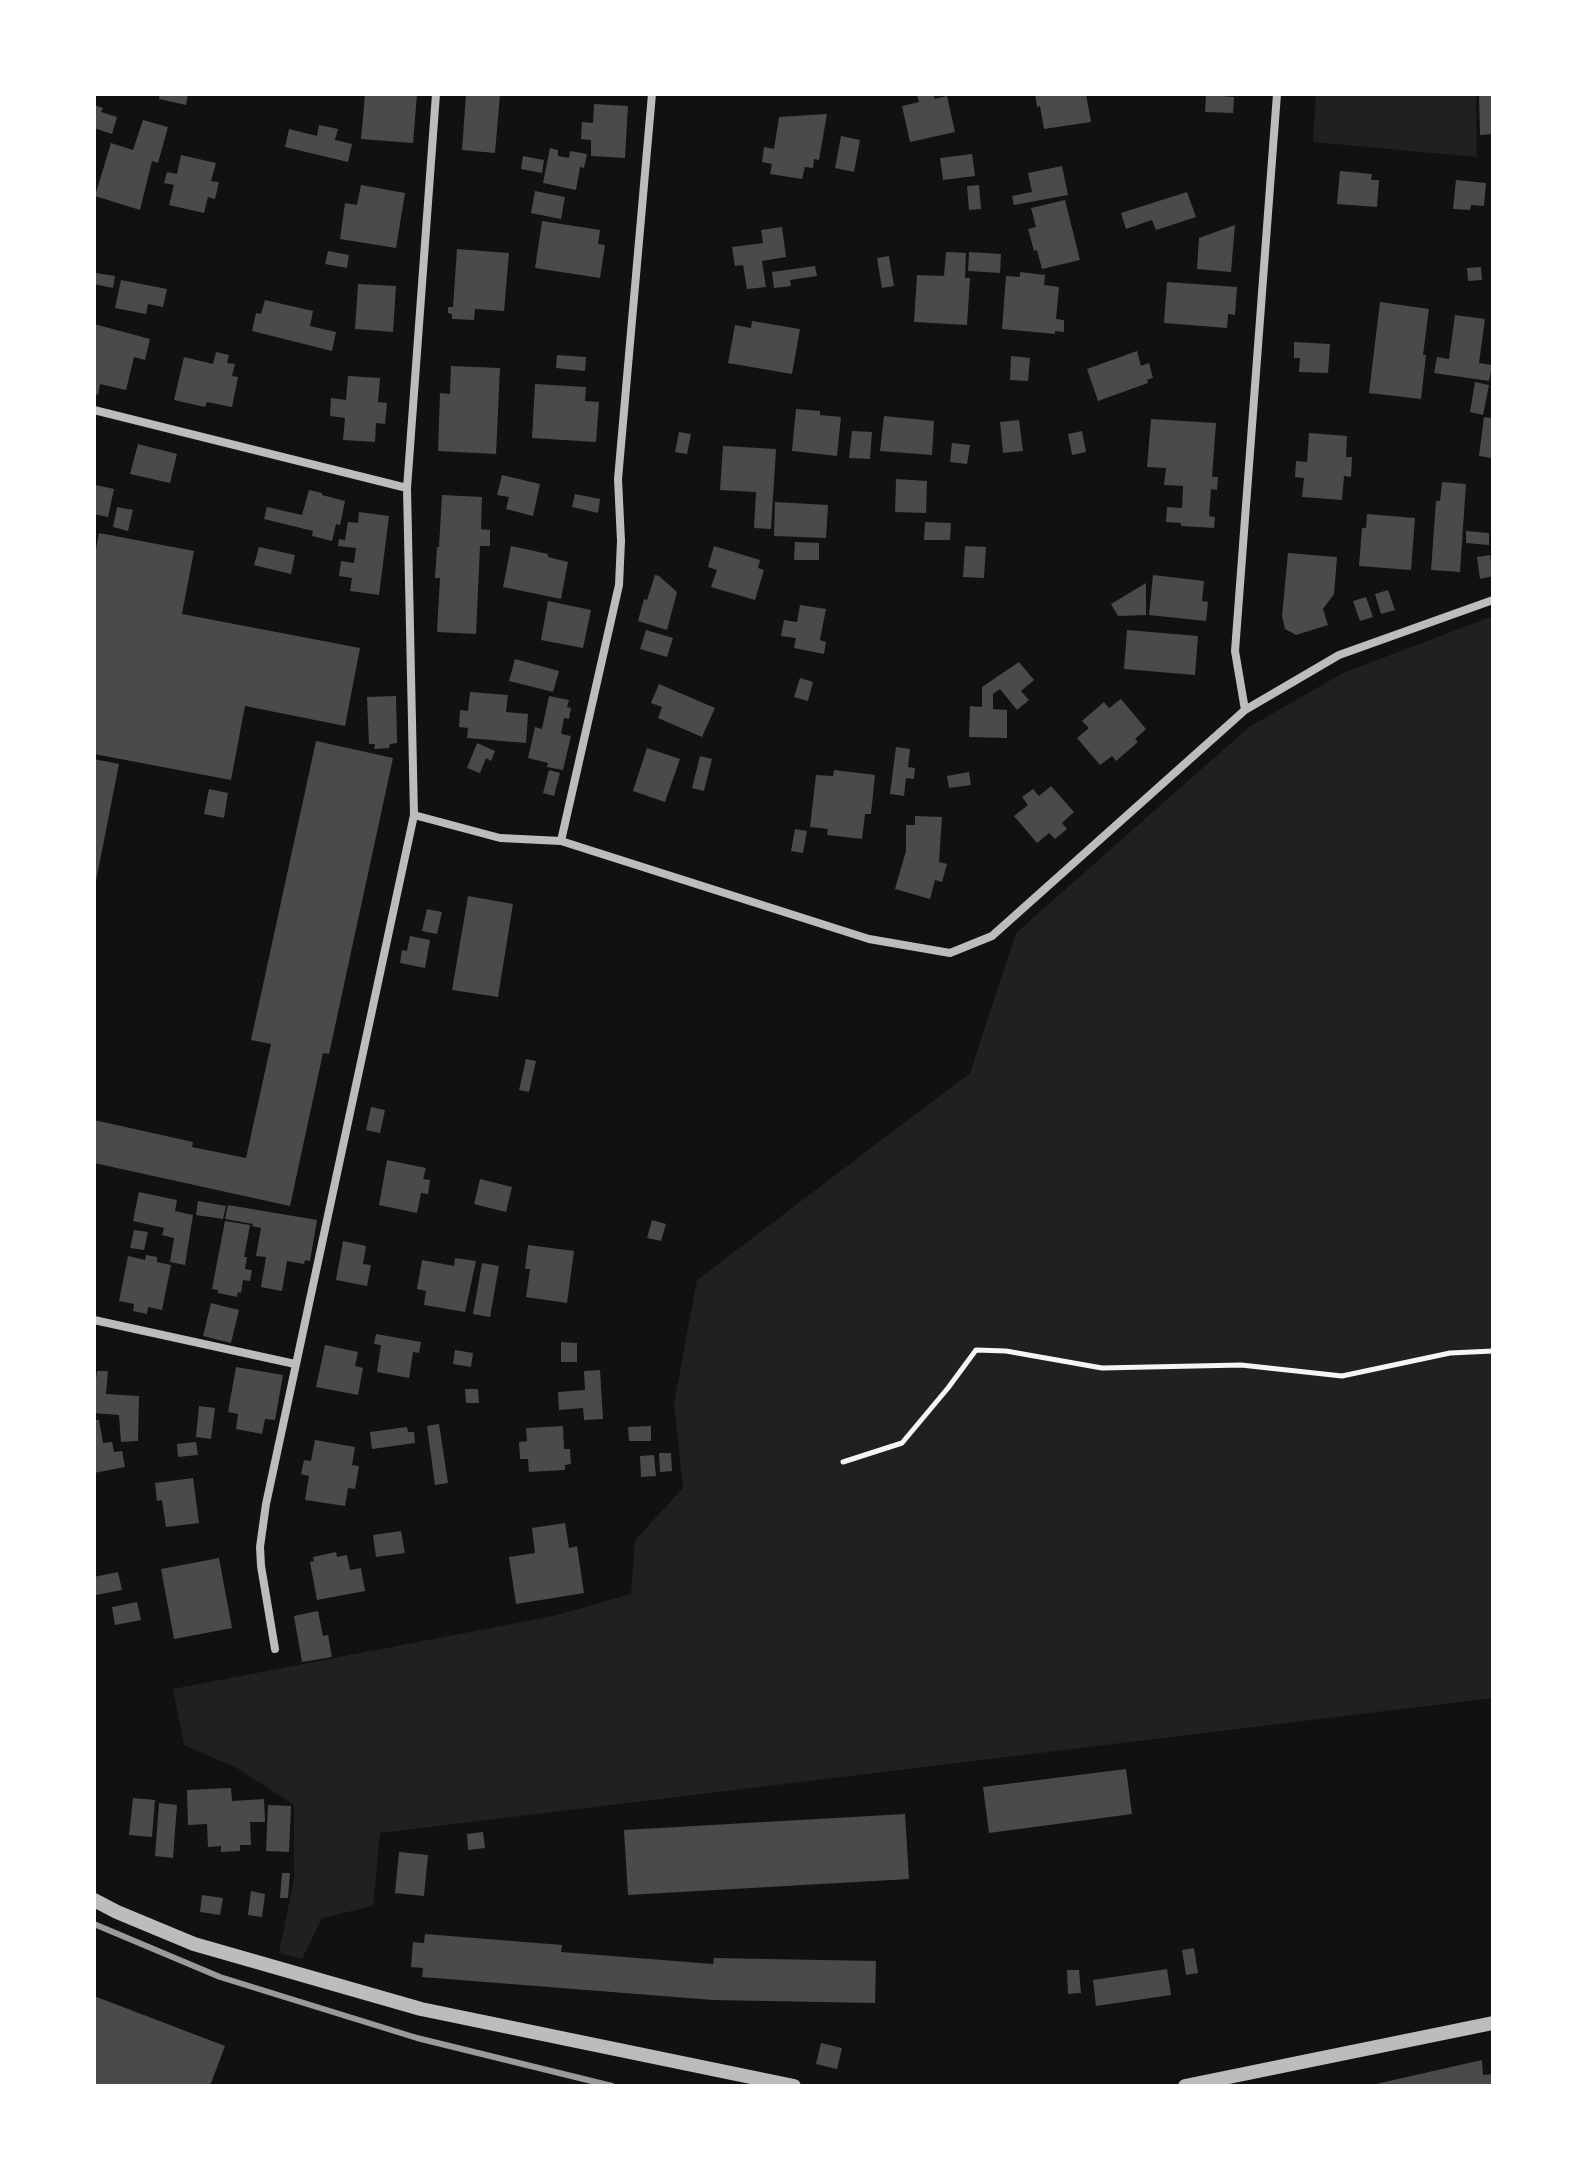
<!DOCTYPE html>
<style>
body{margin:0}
#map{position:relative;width:1587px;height:2180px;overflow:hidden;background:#111;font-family:Figtree,sans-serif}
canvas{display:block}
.frame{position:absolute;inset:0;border:96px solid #fff;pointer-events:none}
</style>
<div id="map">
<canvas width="1587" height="2180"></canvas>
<div class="frame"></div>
</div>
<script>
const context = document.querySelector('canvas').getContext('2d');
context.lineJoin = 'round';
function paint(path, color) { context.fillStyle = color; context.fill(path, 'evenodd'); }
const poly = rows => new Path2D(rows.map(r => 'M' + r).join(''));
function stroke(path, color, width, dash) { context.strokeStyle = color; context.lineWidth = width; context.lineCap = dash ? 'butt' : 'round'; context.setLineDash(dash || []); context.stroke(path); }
paint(poly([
 [1316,94,1476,94,1477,157,1313,142],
 [1493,616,1493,1698,380,1833,373,1906,322,1918,302,1959,279,1953,294,1879,294,1805,237,1768,184,1745,173,1689,553,1616,631,1594,635,1540,683,1488,674,1403,697,1280,970,1073,1016,933,1249,727,1343,673]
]), '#202020');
paint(poly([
 [160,94,188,94,186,105,159,99],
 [379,94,417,94,413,143,361,139,365,95,378,96],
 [466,94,500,94,495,153,462,150],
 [922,94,933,94,935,99,947,96,955,132,910,142,902,106,919,102,917,95],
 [1035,94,1086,94,1091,122,1044,129,1040,106,1037,107],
 [1479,94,1493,94,1493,134,1480,135],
 [1206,95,1234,97,1233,113,1205,112],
 [594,104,628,106,625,158,591,156,591,140,581,139,582,122,593,123],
 [94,105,103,108,101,112,117,117,112,134,94,128],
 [827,114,819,160,814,159,813,168,805,167,802,179,770,174,772,164,762,162,764,147,774,149,779,117],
 [143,120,168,127,158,163,152,161,140,210,95,196,111,143,133,150],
 [319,125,338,129,335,140,352,144,348,162,285,147,289,129,317,136],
 [841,136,860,140,854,172,835,168],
 [550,148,558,150,558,156,569,158,570,151,587,154,584,168,580,167,576,190,543,183],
 [972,154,975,176,943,180,940,158],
 [181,155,216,163,211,181,219,182,215,199,208,197,204,213,169,205,174,185,164,183,167,172,177,174],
 [523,156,544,160,542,173,521,169],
 [1062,166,1068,195,1014,205,1012,196,1032,192,1028,173],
 [1340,171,1372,174,1371,180,1379,180,1377,207,1337,204],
 [1456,180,1486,183,1484,206,1471,205,1470,210,1453,209],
 [361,185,405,193,396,248,340,239,345,203,357,205],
 [979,185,981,209,969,210,967,186],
 [535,191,565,197,561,219,531,213],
 [1187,192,1196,217,1156,230,1152,220,1126,229,1121,213],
 [1065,200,1080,260,1042,269,1037,250,1034,251,1028,229,1036,227,1031,208],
 [542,221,600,230,598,244,605,245,600,278,535,268],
 [1235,225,1231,272,1197,269,1199,238],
 [782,227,786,257,762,261,766,287,747,289,743,265,735,266,732,247,763,243,761,230],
 [457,249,509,253,504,311,475,309,474,320,452,319,452,314,448,313,448,307,453,307],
 [328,251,349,255,347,268,325,264],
 [946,252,966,253,965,278,970,278,967,325,914,322,917,275,944,276],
 [969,252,1001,254,1000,273,968,271],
 [889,256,894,286,882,288,877,258],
 [815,266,817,276,790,280,791,286,774,288,772,272],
 [1481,267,1482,280,1468,281,1467,268],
 [1020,272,1045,275,1044,285,1059,287,1056,319,1064,320,1064,332,1055,331,1055,334,1002,329,1006,276,1020,277],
 [96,273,115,276,113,288,94,284],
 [121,280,167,289,163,307,148,304,146,314,115,308],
 [1167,282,1237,287,1235,315,1228,314,1227,328,1164,323],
 [358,284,396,286,393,332,355,329],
 [265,300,313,311,310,326,336,332,332,351,252,331,256,313,261,314],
 [1380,302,1429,309,1423,355,1426,355,1421,399,1369,393],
 [1455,315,1485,319,1479,363,1492,365,1489,381,1434,373,1437,357,1449,359],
 [752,321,800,329,792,374,728,363,735,325,751,328],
 [94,324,150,339,145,360,134,357,126,390,100,384,98,395,94,394],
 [1294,342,1330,344,1328,373,1299,372,1300,358,1294,358],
 [1137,351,1141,366,1149,363,1153,378,1147,380,1148,383,1098,401,1087,369],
 [216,352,229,355,227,363,235,364,232,376,238,377,232,407,207,402,205,407,174,400,184,357,213,364],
 [557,355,586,357,585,371,556,368],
 [1011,356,1030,358,1028,381,1010,380],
 [451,366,500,368,496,454,438,451,440,393,450,394],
 [348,376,380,378,378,402,387,403,385,424,376,423,375,442,343,440,345,418,330,416,331,398,346,400],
 [1475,382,1489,385,1483,415,1470,412],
 [535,384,586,387,585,401,599,402,596,442,532,438],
 [796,409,820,411,820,415,841,417,837,456,792,451],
 [884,416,934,421,932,455,880,451],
 [1484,417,1493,418,1492,458,1479,456],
 [1151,419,1216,423,1212,477,1218,477,1217,490,1211,489,1209,516,1215,517,1214,528,1181,526,1181,523,1166,522,1167,507,1182,508,1183,486,1164,485,1166,468,1147,467],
 [1019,420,1023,451,1003,453,1000,422],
 [852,431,872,432,870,459,849,458],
 [1082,431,1086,452,1072,455,1068,434],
 [679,432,691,434,687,454,675,452],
 [1309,433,1347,436,1346,457,1352,457,1351,477,1344,476,1342,500,1302,497,1304,478,1295,477,1296,461,1307,462],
 [952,443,970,445,967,464,950,462],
 [138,444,177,454,170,483,130,474],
 [723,446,776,449,771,529,754,528,756,492,720,490],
 [502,475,540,484,533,516,506,509,509,497,497,495],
 [896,479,927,481,926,513,895,512],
 [1442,482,1466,484,1460,572,1431,570,1436,501,1440,501],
 [96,485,114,489,108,517,94,514],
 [309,490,322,493,322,495,345,501,340,525,336,524,332,541,312,536,313,531,264,519,267,507,302,515],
 [575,494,600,499,598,513,572,507],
 [442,495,482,497,481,529,490,530,490,546,480,546,476,634,437,632,440,578,435,578,437,547,439,547],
 [775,502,828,505,826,538,774,536],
 [117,507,133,510,128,531,113,527],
 [359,512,389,516,379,595,350,591,352,578,339,576,341,561,354,563,356,548,338,546,339,539,345,540,348,522,358,523],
 [1367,514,1415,518,1411,570,1359,566,1362,528,1366,528],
 [925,522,951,523,950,540,924,540],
 [1466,531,1489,533,1489,545,1466,543],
 [99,533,194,551,182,614,360,648,345,726,245,706,231,780,94,754,94,560],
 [795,542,819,543,819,560,794,560],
 [511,546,548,554,548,557,568,562,561,599,503,587],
 [714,546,760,560,758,568,764,570,755,600,711,587,717,570,708,567],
 [965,546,986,547,984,578,963,577],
 [259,547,295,555,291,574,254,565],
 [1288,553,1337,557,1334,594,1323,609,1328,625,1296,635,1285,629,1282,616],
 [1490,555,1493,576,1480,579,1477,557],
 [655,575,659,576,677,592,667,630,638,621,644,599,647,600],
 [1153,575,1204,581,1202,601,1208,602,1206,621,1149,615],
 [1146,583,1146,615,1118,616,1111,604],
 [1388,590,1395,610,1381,614,1375,594],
 [1366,597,1373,617,1360,621,1353,601],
 [548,601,591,610,583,648,541,640],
 [800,605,826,609,820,640,826,642,824,654,794,648,796,638,781,636,784,620,797,622],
 [646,630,673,638,667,657,640,649],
 [1127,630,1198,636,1195,675,1124,669],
 [515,659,559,671,553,692,509,681],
 [1019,662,1034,680,1021,691,1029,700,1017,710,1000,689,993,694,993,709,1007,710,1007,738,969,737,970,706,982,707,982,687],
 [800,678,813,682,808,701,794,697],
 [659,684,715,708,702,737,658,718,662,707,651,703],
 [470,692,508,695,506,712,528,714,526,743,467,738,468,728,459,727,460,710,468,711],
 [396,696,397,743,390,744,389,748,374,749,375,744,369,744,367,697],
 [549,696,569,700,567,707,571,708,569,719,564,718,561,734,571,736,563,770,547,767,548,763,528,758,535,727,542,729],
 [1121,699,1146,729,1135,739,1138,742,1116,761,1112,756,1100,765,1077,738,1089,728,1082,721,1104,702,1109,708],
 [316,741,393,758,329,1054,323,1053,290,1206,94,1163,94,1120,193,1142,192,1147,246,1158,271,1044,251,1040],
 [477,743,495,751,491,761,486,758,480,773,467,768],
 [896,747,910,749,908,767,915,768,914,779,906,778,904,796,890,794],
 [647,748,680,759,665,802,633,791],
 [700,756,712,759,704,791,692,788],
 [94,759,119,764,95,886,94,886],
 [549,770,560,773,554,796,543,793],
 [834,770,875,775,871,814,865,814,862,839,827,835,828,829,810,827,816,775,833,776],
 [969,772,971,785,949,788,947,776],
 [1051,786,1074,812,1062,823,1067,829,1055,839,1049,833,1037,843,1014,816,1028,805,1022,797,1033,789,1039,796],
 [209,789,228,793,224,818,204,814],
 [915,816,942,817,939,862,947,864,942,882,935,880,930,899,895,889,906,851,906,825,915,825],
 [795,829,807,831,803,853,791,851],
 [468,896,513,904,498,997,452,990],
 [427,909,442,912,437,934,422,931],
 [410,936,430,940,425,968,400,963,402,950,407,951],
 [526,1059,536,1061,529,1092,519,1090],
 [371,1107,385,1110,380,1133,366,1130],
 [387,1160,426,1168,423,1179,430,1180,428,1194,421,1193,417,1213,379,1205],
 [480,1179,512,1187,506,1212,474,1204],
 [139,1192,177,1200,175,1211,193,1215,185,1265,170,1262,174,1238,162,1235,164,1228,133,1221],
 [198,1201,226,1206,223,1219,196,1215],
 [228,1205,317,1220,310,1261,305,1260,304,1264,287,1261,282,1291,261,1287,266,1257,256,1256,261,1228,252,1226,253,1224,225,1219],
 [652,1220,666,1224,661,1241,647,1238],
 [225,1221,250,1225,244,1257,247,1257,245,1269,252,1270,250,1281,243,1280,241,1293,238,1292,237,1297,218,1293,218,1290,212,1289],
 [134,1230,148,1232,144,1250,130,1248],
 [343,1241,366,1246,363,1264,371,1265,367,1286,336,1280],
 [528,1245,574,1251,567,1303,526,1297,530,1269,525,1269],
 [146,1255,157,1257,157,1262,171,1265,162,1310,148,1307,147,1314,133,1311,134,1304,119,1301,128,1256,145,1260],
 [455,1258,476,1261,465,1312,424,1305,426,1291,417,1289,422,1260,454,1266],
 [482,1263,499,1266,490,1317,473,1314],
 [211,1303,239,1310,231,1343,203,1336],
 [376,1334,421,1342,419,1353,413,1352,409,1378,377,1372,381,1345,374,1344],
 [561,1342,577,1343,577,1362,561,1362],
 [325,1345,358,1352,355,1366,363,1368,358,1395,316,1387],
 [455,1350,473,1353,471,1367,453,1364],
 [236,1367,283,1375,275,1420,265,1419,262,1434,236,1429,238,1414,228,1412],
 [600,1370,603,1419,584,1420,583,1408,559,1410,558,1392,585,1390,584,1371],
 [97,1371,108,1371,106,1394,139,1396,138,1441,121,1442,119,1415,94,1413,94,1378,96,1379],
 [465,1389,478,1389,479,1403,466,1403],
 [199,1406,215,1408,211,1439,196,1437],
 [94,1420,99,1420,103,1443,112,1442,114,1452,122,1451,125,1467,94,1473],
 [439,1424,448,1483,435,1485,427,1426],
 [563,1426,564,1449,570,1449,571,1464,565,1465,565,1470,529,1472,528,1459,520,1459,519,1442,527,1441,526,1428],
 [651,1426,651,1441,629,1441,628,1427],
 [407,1427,408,1432,414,1432,415,1443,372,1449,370,1432],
 [315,1440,355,1447,352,1465,359,1466,355,1489,348,1488,345,1506,305,1500,309,1476,301,1474,304,1460,311,1461],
 [196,1442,198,1455,178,1457,177,1444],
 [659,1453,671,1453,672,1471,660,1472],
 [654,1455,656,1476,641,1477,640,1456],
 [193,1478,199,1523,166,1527,162,1500,157,1501,155,1483],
 [565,1523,569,1548,577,1546,584,1593,516,1604,509,1557,535,1553,532,1528],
 [401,1531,405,1553,376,1557,373,1535],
 [336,1552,337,1557,347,1555,350,1570,361,1568,365,1591,317,1600,310,1562,314,1561,313,1557],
 [219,1558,232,1628,174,1639,161,1569],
 [118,1572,122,1590,96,1595,94,1577],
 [137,1602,141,1620,115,1625,112,1607],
 [318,1611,323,1636,328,1635,332,1657,302,1662,294,1616],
 [1126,1769,1132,1814,989,1833,983,1787],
 [231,1788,232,1801,264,1799,265,1822,250,1822,251,1845,240,1845,240,1851,221,1852,221,1846,208,1847,207,1824,188,1825,187,1790],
 [133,1798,155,1800,152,1837,129,1835],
 [159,1803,177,1805,173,1858,155,1856],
 [268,1805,291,1806,289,1852,266,1851],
 [905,1814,909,1879,628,1895,624,1830],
 [483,1832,485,1848,468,1850,467,1834],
 [399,1852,428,1855,424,1896,395,1893],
 [282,1873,290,1873,288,1898,280,1898],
 [251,1891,265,1894,262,1917,248,1915],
 [202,1895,223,1898,220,1915,200,1912],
 [425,1934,562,1945,561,1952,713,1964,714,1958,876,1961,875,2003,713,2000,422,1977,423,1968,411,1967,413,1942,424,1943],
 [1194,1948,1198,1973,1186,1975,1182,1950],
 [1167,1969,1171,1995,1096,2006,1093,1980],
 [1067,1970,1079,1970,1081,1993,1068,1994],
 [94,1996,225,2046,210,2086,94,2086],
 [821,2043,842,2048,837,2069,816,2064],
 [1482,2060,1483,2075,1493,2074,1493,2086,1367,2086]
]), '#4a4a4a');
stroke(poly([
 [843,1462,902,1443,948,1388,976,1350,1006,1351,1102,1368,1241,1365,1342,1376,1450,1353,1493,1351]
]), '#f5f5f5', 5);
stroke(poly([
 [94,410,407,488],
 [1245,710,1235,651,1277,94],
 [414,815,500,838,561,841,869,939,950,953,992,936,1245,710,1339,655,1493,600],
 [561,841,619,585,621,541,618,479,652,94],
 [94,1320,295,1364],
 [275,1649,261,1566,260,1547,266,1504,414,815,407,488,436,94]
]), '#bcbcbc', 8);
stroke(poly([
 [94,1900,117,1912,194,1944,421,2009,794,2086],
 [1185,2086,1493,2023]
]), '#bcbcbc', 14);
stroke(poly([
 [94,1924,220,1977,417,2038,612,2086]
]), '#9a9a9a', 6);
</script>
